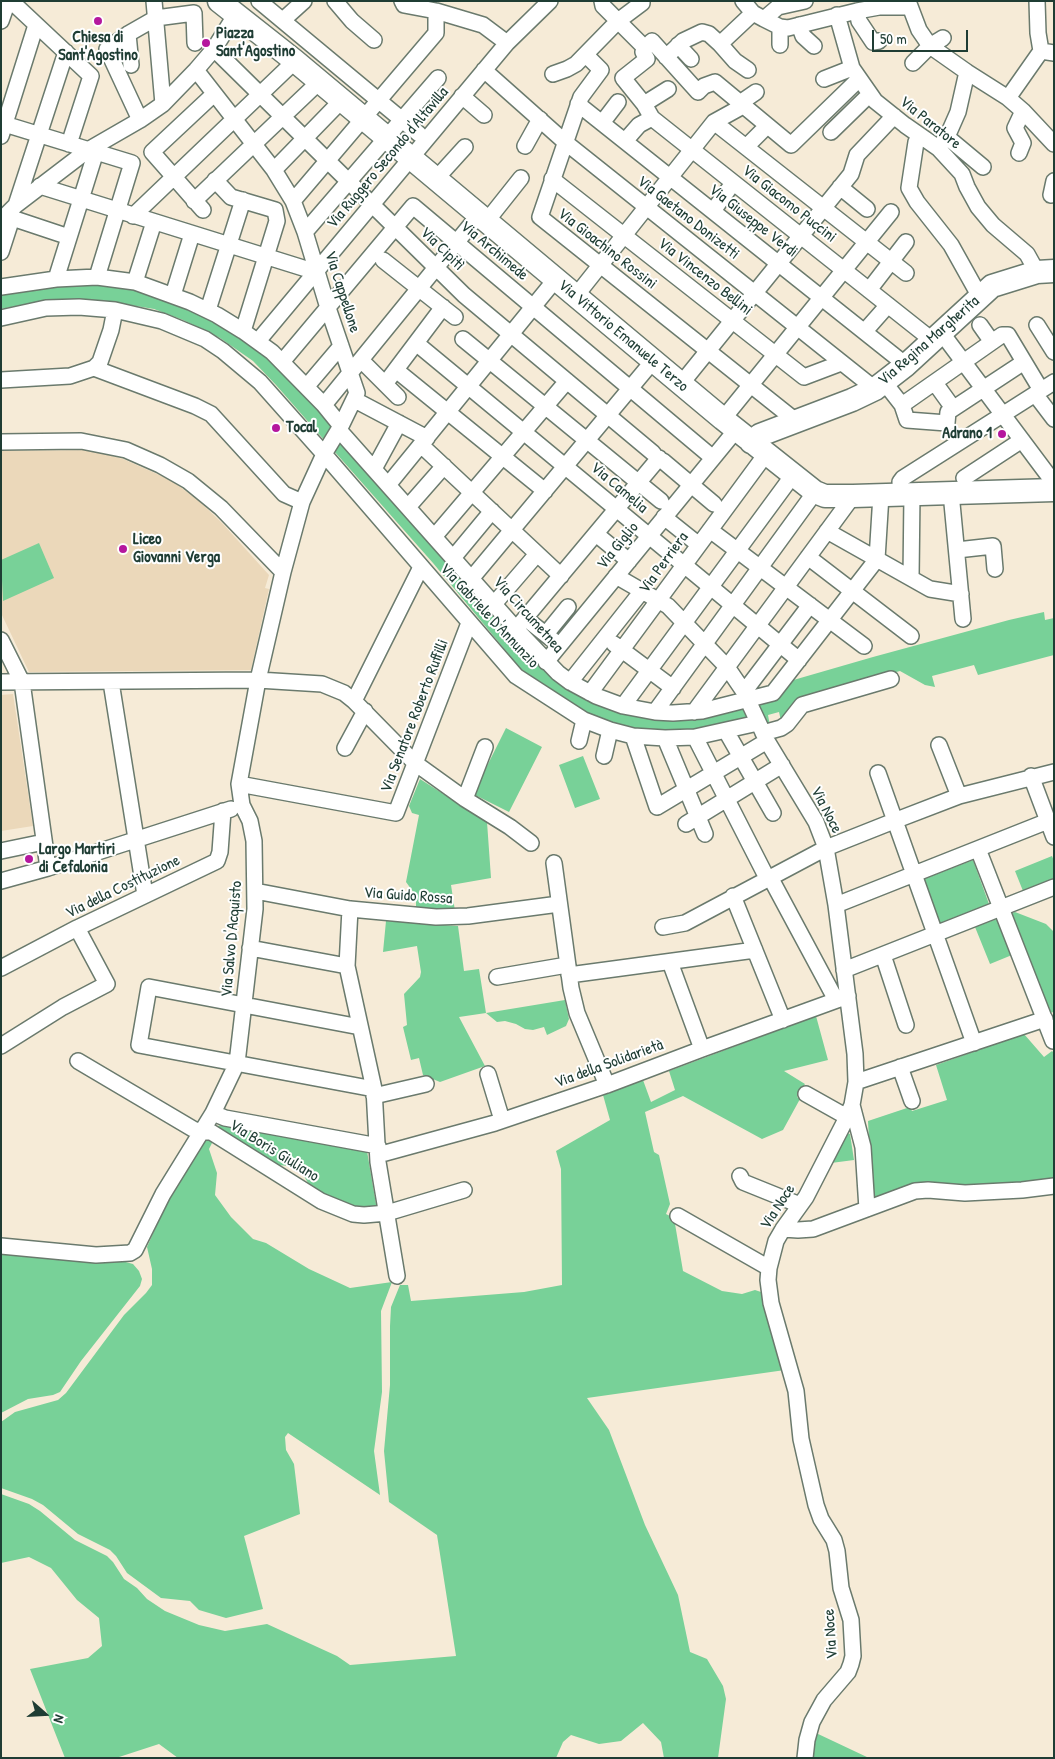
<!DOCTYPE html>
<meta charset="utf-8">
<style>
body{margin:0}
#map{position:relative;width:1055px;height:1759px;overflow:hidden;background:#f6ebd7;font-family:"Patrick Hand",sans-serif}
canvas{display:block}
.frame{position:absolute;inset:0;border:2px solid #1f3d34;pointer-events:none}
.north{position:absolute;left:20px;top:1689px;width:50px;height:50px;-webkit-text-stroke:4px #fff;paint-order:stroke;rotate:109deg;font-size:14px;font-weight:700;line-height:20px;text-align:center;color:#1f3d34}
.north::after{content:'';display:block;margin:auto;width:18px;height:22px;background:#1f3d34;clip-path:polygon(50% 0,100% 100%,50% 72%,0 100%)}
.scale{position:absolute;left:872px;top:30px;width:96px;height:22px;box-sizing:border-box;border:2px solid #1f3d34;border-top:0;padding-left:6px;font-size:15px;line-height:18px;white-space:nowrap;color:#1f3d34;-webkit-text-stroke:4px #fff;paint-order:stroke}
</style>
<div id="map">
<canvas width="1055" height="1759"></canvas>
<div class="frame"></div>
<div class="north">N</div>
<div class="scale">50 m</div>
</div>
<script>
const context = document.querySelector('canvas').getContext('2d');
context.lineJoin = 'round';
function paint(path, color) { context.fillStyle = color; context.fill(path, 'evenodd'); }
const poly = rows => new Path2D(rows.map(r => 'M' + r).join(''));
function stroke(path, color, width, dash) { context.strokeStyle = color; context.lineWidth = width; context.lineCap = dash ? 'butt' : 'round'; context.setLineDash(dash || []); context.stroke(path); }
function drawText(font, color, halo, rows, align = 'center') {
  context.font = font + ' "Patrick Hand",sans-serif'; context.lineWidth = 4; context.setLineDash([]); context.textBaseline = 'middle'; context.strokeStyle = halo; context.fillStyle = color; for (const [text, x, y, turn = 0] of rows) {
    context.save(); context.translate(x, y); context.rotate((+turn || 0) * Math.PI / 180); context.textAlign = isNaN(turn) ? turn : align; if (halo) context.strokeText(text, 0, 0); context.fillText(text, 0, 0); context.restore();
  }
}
paint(poly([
 [90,450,123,459,171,480,199,501,222,523,269,575,265,588,269,589,251,670,29,672,1,613,1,451],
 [13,694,33,826,1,831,1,695]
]), '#ebd8ba');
paint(poly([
 [69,283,114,285,147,293,216,321,268,357,285,372,335,428,325,441,276,385,253,361,220,338,183,320,154,309,100,300,47,300,1,309,1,293],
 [341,437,542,662,628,710,746,704,751,720,716,729,645,733,609,724,562,701,520,668,433,563,334,451],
 [39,543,54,578,3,601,1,560],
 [1044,612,1045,620,1054,618,1054,655,978,675,974,665,932,676,935,687,925,685,900,671,864,681,781,721,779,712,768,715,770,726,765,728,755,703,790,681,873,657,1009,620],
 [506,728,542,747,509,812,473,794],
 [583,756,600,799,575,808,559,765],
 [420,779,487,822,491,878,451,885,455,911,449,913,416,908,416,900,414,893,406,882,419,815,412,813,409,806],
 [1052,856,1054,861,1054,878,1023,891,1015,871],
 [973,860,989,904,940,923,924,879],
 [1015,912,1046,924,1054,932,1054,1012,1049,1013,1012,913],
 [997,919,1012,955,990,964,975,927],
 [386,921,458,926,464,971,479,969,486,1013,565,1000,569,1019,566,1026,547,1035,544,1027,533,1030,525,1029,516,1024,505,1021,497,1022,486,1013,459,1017,485,1066,440,1082,423,1075,419,1058,411,1060,403,1027,407,1025,404,994,420,977,421,972,417,946,383,952],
 [816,1016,828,1060,784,1071,805,1084,797,1097,800,1099,783,1130,762,1139,683,1096,645,1112,654,1152,659,1155,670,1204,666,1214,674,1218,683,1271,722,1291,742,1294,755,1290,761,1292,785,1370,587,1398,609,1430,645,1525,678,1595,690,1652,707,1659,723,1686,726,1699,718,1758,664,1758,661,1742,643,1723,621,1741,599,1744,571,1735,563,1742,556,1758,178,1758,159,1744,116,1758,65,1758,30,1669,88,1658,102,1646,99,1618,77,1600,51,1568,29,1557,1,1563,1,1494,29,1504,40,1511,75,1540,107,1556,113,1562,124,1579,137,1588,147,1599,165,1611,199,1625,225,1631,267,1624,337,1656,350,1665,456,1656,437,1535,389,1502,384,1451,390,1385,390,1326,391,1307,400,1285,408,1285,411,1301,524,1292,562,1285,561,1169,556,1151,610,1120,603,1095,643,1080,651,1102,675,1090,669,1071],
 [1024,1034,1044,1057,1052,1051,1054,1053,1054,1181,872,1201,868,1121,910,1107,912,1111,947,1100,936,1065],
 [222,1125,367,1151,377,1210,367,1213,313,1191,302,1173,290,1166,277,1165,221,1134,217,1126],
 [847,1133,850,1134,854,1160,831,1163],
 [206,1137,213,1141,209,1149,217,1173,215,1195,231,1217,253,1239,266,1243,309,1269,350,1288,392,1282,381,1311,382,1392,374,1451,380,1495,288,1433,285,1437,286,1450,294,1464,300,1514,244,1536,263,1609,226,1618,199,1610,190,1601,161,1598,127,1573,116,1556,110,1550,78,1534,43,1505,32,1499,1,1488,1,1422,15,1412,58,1400,66,1393,124,1315,146,1293,152,1285,152,1269,147,1247,171,1193],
 [1,1251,122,1261,133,1264,139,1271,142,1279,140,1286,81,1361,60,1392,53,1395,28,1399,1,1413],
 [816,1733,869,1758,811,1758]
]), '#78d198');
const street = poly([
 [11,1,91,76,69,144],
 [154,1,163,104],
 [259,1,419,134],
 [335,1,352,21,374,40],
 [402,1,404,5,436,11,483,25,507,43],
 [602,1,603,6,645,48,652,41,698,92,704,86,715,82,791,145,859,79],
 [743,1,753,13,764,19,780,27,788,28,857,11,879,7,909,7],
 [908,1,919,30,930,46,967,72,1008,98,1023,111,1054,144],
 [1037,1,1038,33,1041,51],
 [857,11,859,21,873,42,879,41],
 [837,15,852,68,875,101,905,125,938,148,962,174,967,187,978,207,993,225,1027,254,1037,272],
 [764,19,778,7,805,1],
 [283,20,304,1],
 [1,21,8,1],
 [799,25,803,36,814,46],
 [128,34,131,65],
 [720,44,735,61,748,70],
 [678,45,691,59],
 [780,45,780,27],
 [645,48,643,52,647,59,623,78,644,104,652,118],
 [214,49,464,295,653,453],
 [586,55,601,70,581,97,540,217,796,421],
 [666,57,683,41,702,32,709,34,720,44,753,13],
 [913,63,930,46,943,38],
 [484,70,565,142,875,389],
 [553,74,567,69,576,64,618,21,642,3,642,1],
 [824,79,852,68],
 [462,96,484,115],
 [1008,98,1041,51,1054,53],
 [740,103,756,92],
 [578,104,906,365],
 [644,104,668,89],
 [140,120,107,49,128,34,156,18,194,13,195,43],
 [714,122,906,273],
 [1,123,132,163,97,277],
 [602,123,618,102],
 [831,132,870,94],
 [1,136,36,25],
 [919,136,916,142,909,188,917,202,951,245,980,297],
 [947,137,983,167],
 [625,141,639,125,652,118,932,340],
 [525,146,540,119],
 [746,147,767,126],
 [938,148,947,137,958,112,967,72],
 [1019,153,1023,143,1015,128,1023,111],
 [274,170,341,101],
 [552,179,804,377,841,363],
 [215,180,231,197,275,210,277,221,243,331],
 [435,180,465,147],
 [40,186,316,272],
 [840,187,867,209],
 [1051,195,1054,181],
 [194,201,319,82],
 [293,201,436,33,436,11],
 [16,205,66,52],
 [203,210,152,152,214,94],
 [713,211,733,183],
 [7,214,12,218,69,237],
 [133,216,295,61],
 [1,220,16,205,88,150,140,120,163,104,196,70,214,49,236,14],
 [486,222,521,178],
 [305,232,438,78],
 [1,252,12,218],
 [383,260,455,317],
 [56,279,98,145],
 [135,282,154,222],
 [1,287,56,279,97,277,135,282,190,302,217,315,243,331,272,352,324,405,341,426],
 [869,290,906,242],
 [173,295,192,234],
 [575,297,714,122,743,106],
 [208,310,243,200],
 [1,318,46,308,79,307,115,310,162,321,205,339,223,351,260,382,324,454,516,676,584,720,610,730,633,736,665,738,695,737,758,723],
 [980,325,992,342],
 [1037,325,1054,352],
 [865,331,888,305],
 [941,332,1054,483],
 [463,339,661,501],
 [258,341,507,43,550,1],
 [416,343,799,660],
 [361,360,398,397],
 [282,362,413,206,713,458],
 [94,368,195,406,211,414,284,494,302,502],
 [396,370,545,491],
 [1,380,70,376,94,368,100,362,111,330,115,310],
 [884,382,902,405,907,420,947,423,948,412,1024,362],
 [935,383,953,408],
 [385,384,443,307],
 [681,384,851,174,857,155,894,116],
 [307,386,341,346],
 [1035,394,1054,419],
 [355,400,427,438],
 [324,405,478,216],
 [902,405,1002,335,1008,335,1041,390],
 [723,419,891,212],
 [339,430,516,629,558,673,570,682,596,696,623,706,655,712,673,713,702,711,773,693,877,559,881,495],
 [1,442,81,441,126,450,160,465,188,481,221,508,283,572],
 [421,445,561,576],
 [663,461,714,504],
 [374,469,399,423],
 [964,478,1022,440],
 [388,485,555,280],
 [951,493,963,619],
 [901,495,900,482,903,478,1054,382],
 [408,507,444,466],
 [664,517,699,545],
 [710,530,864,646],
 [827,531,930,589,961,594],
 [596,534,629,561],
 [434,537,567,381],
 [957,550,993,546,995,569],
 [808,557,911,636],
 [453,558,492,511],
 [616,576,668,606,727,667,744,692,767,741,816,822,826,848,836,905,855,1054,856,1082,852,1105,843,1125,806,1197,783,1229,776,1241,769,1268,768,1280,771,1303,796,1391,801,1439,816,1505,821,1519,834,1540,837,1551,841,1588,851,1620,853,1656,851,1664,848,1672,824,1700,812,1722,807,1740,805,1758],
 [911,578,912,494],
 [471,579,653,361],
 [494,604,537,554],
 [525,618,559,645],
 [516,629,659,458],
 [546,634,568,607],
 [1,640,22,682,48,868,1,881],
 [614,644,673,688],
 [546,662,736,430],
 [1,682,258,680,322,684,344,693,354,701,415,763,465,799,510,827,531,843],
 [111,682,145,895],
 [570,682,642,591],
 [744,692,810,605],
 [590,693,766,454],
 [354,701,421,567],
 [623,706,793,475],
 [655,712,815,492],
 [694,712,853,496],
 [726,731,773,813],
 [763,733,781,728,787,724,802,705,891,679],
 [633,736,657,807,767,741],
 [695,737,767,878],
 [665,738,705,834],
 [579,741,584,720],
 [939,745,959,796],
 [345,748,365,711],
 [604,756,610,730],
 [878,773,974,1043],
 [1031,776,1054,837],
 [239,784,396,813,469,623],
 [465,799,485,747],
 [686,824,782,765],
 [978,849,1053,1041],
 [1,851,44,842],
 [554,863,571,988,577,1013,607,1085],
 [48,868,231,809],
 [770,877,836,1000],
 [255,891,350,909,436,917,468,916,559,904],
 [733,896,783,1020],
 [836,905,1048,821],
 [350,909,347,966,374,1089,378,1162,397,1276],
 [663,927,685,923,826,848,894,821,959,796,1054,772],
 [250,948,347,966],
 [883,955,906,1025],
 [670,962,702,1049],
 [1,968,77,928,217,861,220,852,223,811],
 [844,970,1054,887],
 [569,975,755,950],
 [497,977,567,965],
 [360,1027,149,987,139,1045,374,1089],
 [1,1046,63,1007,107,984,77,928],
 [78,1061,193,1129,202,1132,211,1132,321,1201,353,1214,364,1215,387,1213,464,1190],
 [900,1067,912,1101],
 [488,1074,502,1120],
 [856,1082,1045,1019],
 [806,1094,847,1117],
 [374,1096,426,1084],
 [852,1105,863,1147,867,1209],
 [213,1113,225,1118,378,1146],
 [378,1155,495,1123,607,1085,702,1049,848,996],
 [740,1176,743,1182,800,1205],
 [678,1216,769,1268],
 [783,1229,798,1230,813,1229,915,1191,928,1190,965,1193,1022,1190,1054,1186],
 [1,1246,96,1255,130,1253,135,1250,163,1194,213,1113,237,1063,255,909,254,841,250,821,242,805,239,784,258,680,283,572,302,502,324,454,341,426,357,393,328,308,305,232,293,201,274,170,196,70]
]);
const secondary = poly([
 [219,1,295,61,723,419,815,492,825,496,853,496,1054,490],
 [751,442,760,435,852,400,875,389,906,365,992,286,1037,272,1054,271]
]);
stroke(street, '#6a7a6d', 18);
stroke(secondary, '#6a7a6d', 25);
stroke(street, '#fff', 15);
stroke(secondary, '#fff', 22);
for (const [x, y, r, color] of [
 [98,21,5,"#b5179e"],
 [206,43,5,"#b5179e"],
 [276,428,5,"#b5179e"],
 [1002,434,5,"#b5179e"],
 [123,549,5,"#b5179e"],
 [29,859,5,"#b5179e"]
]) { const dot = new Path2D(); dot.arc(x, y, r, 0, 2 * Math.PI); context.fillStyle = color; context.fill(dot); stroke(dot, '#fff', 2); }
drawText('bold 16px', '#1f3d34', '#fff', [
 ["Piazza",216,34],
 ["Sant'Agostino",216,52],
 ["Chiesa di",98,38,"center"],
 ["Sant'Agostino",98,56,"center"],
 ["Tocal",286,428],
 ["Adrano 1",992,434,"right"],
 ["Liceo",133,540],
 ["Giovanni Verga",133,558],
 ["Largo Martiri",39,850],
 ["di Cefalonia",39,868]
], 'left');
drawText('16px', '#1f3d34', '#fff', [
 ["Via Paratore",930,123,39],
 ["Via Ruggero Secondo d'Altavilla",388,158,-50],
 ["Via Giacomo Puccini",789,204,38],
 ["Via Gaetano Donizetti",688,218,38],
 ["Via Giuseppe Verdi",753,221,38],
 ["Via Cipitì",442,249,44],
 ["Via Gioachino Rossini",607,249,38],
 ["Via Archimede",494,251,40],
 ["Via Vincenzo Bellini",705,277,38],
 ["Via Cappellone",342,292,72],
 ["Via Vittorio Emanuele Terzo",623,336,40],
 ["Via Regina Margherita",929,341,-41],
 ["Via Camelia",619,488,40],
 ["Via Giglio",618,546,-51],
 ["Via Perriera",664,563,-54],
 ["Via Circumetnea",528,615,48],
 ["Via Gabriele D'Annunzio",489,616,47],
 ["Via Senatore Roberto Ruffilli",415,716,-69],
 ["Via Noce",826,810,63],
 ["Via della Costituzione",123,887,-26],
 ["Via Guido Rossa",408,896,4],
 ["Via Salvo D'Acquisto",232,939,-85],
 ["Via della Solidarietà",609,1064,-20],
 ["Via Boris Giuliano",274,1151,32],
 ["Via Noce",778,1207,-57],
 ["Via Noce",831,1634,-94]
]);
</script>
